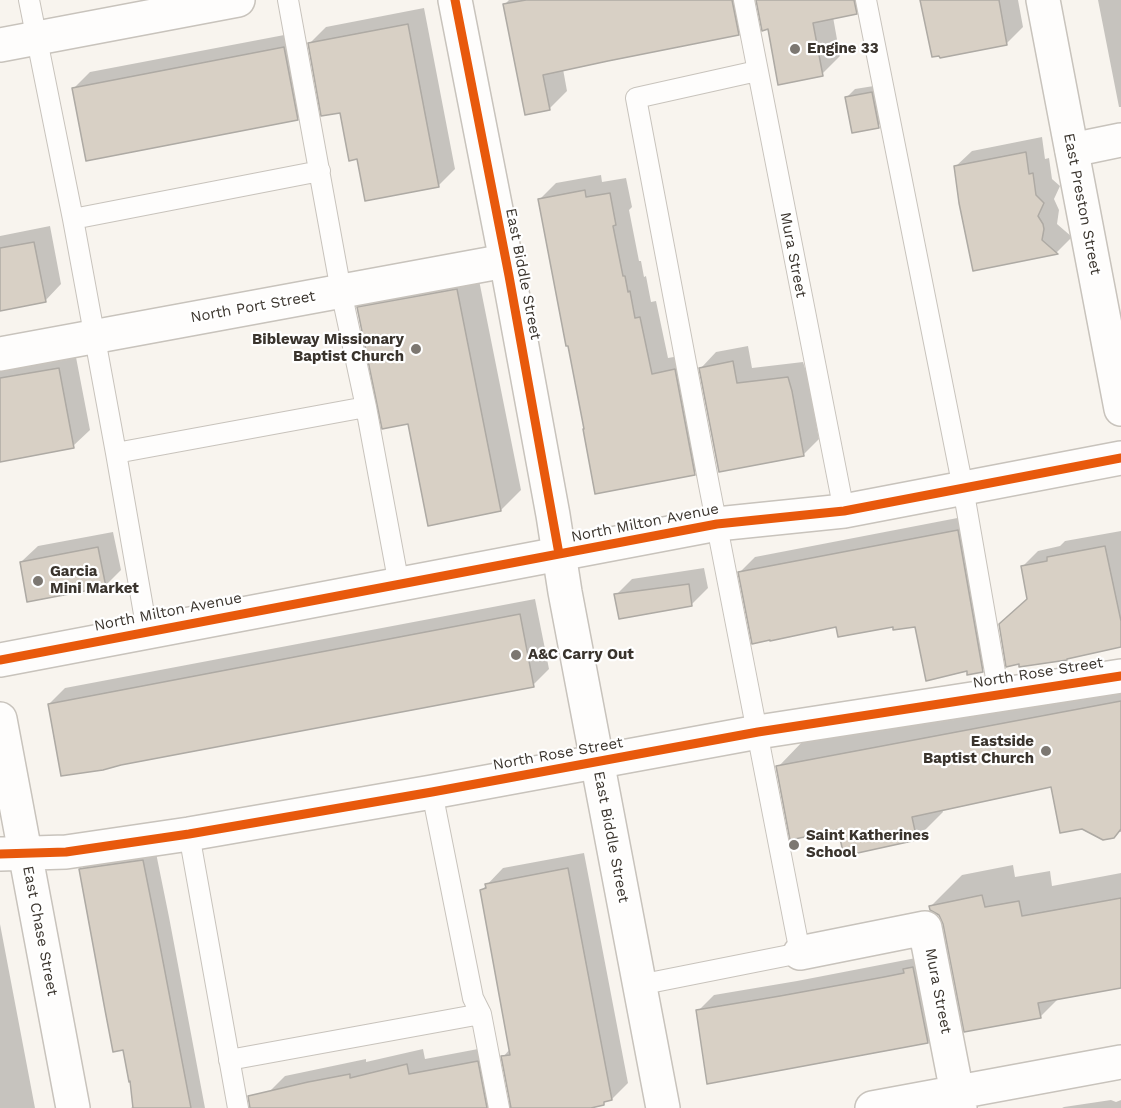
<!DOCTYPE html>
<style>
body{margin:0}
canvas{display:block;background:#f8f4ee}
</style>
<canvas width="1121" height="1108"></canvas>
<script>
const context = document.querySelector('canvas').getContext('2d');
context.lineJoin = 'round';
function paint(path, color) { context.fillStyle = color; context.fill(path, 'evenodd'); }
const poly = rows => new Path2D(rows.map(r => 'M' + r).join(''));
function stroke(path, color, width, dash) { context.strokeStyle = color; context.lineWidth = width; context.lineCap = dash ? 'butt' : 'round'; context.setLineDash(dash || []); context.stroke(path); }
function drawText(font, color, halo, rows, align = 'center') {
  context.font = font + ' "Work Sans",sans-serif'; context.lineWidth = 4.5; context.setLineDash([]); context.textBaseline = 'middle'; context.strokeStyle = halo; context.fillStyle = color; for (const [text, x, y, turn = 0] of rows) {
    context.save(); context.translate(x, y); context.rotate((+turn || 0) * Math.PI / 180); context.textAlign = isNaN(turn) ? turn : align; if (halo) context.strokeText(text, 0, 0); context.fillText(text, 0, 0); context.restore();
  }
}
paint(poly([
 [509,0,753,0,756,16,738,34,563,69,567,91,549,109,504,5],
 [758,0,869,0,856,13,833,17,840,56,822,74,769,28],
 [921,0,1018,0,1023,27,1007,43],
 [1098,0,1121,0,1121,107,1119,107],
 [424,8,455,169,439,185,341,111,310,43,326,27],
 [300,32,313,103,297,119,74,88,90,72],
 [880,85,886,118,878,126,847,97,855,89],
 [1042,137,1045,159,1049,158,1052,179,1060,186,1054,199,1059,210,1057,224,1072,237,1057,252,974,269,955,167,972,151],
 [601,175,602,182,626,178,632,207,629,210,639,261,641,261,644,277,646,276,651,302,656,301,668,358,691,354,710,457,694,473,540,199,556,183],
 [50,226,61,284,45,301,0,309,0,236],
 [477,270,521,490,501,510,409,422,358,308,379,288],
 [748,346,752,368,803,362,807,374,819,439,803,455,701,368,716,352],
 [75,352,90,430,73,446,0,450,0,367],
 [973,515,998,655,982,670,968,670,916,625,837,625,740,572,755,557],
 [1121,531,1121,646,1029,598,1022,567,1038,551,1060,546,1065,541],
 [113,532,121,570,105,586,21,562,38,546],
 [704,568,708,588,691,605,616,595,632,579],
 [535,599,549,669,533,685,49,704,65,688],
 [1121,680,1121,832,1118,832,1052,786,942,809,943,812,916,839,839,828,778,767,804,740],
 [155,848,169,917,205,1108,131,1108,134,1105,124,1049,81,869,94,857],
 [584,853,628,1083,612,1099,565,1108,258,1108,257,1104,285,1076,366,1059,366,1062,423,1049,425,1059,494,1046,505,1099,512,1104,503,1057,510,1049,482,890,503,868],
 [1013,865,1015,877,1050,871,1052,886,1121,873,1121,986,1060,997,1040,1017,945,924,940,914,931,906,962,875],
 [0,924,35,1108,0,1108],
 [916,958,944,1026,928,1042,698,1011,714,995,797,981],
 [1111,1100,1116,1102,1121,1100,1121,1108,1062,1108,1064,1107]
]), '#0003');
const building = poly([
 [526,0,732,0,739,35,608,61,543,75,550,110,525,115,503,4,526,0],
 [756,0,854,0,857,14,813,23,823,76,778,85,768,29,762,31,756,0],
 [920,0,999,0,1007,45,940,58,939,56,932,57,920,0],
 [408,24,439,187,365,201,357,159,349,161,340,113,321,116,308,43,408,24],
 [284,47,298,120,86,161,72,88,284,47],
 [872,92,879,128,852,133,845,97,872,92],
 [1026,152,1029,174,1033,173,1036,195,1044,203,1038,216,1043,224,1044,229,1042,240,1058,254,973,271,959,203,954,166,1026,152],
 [585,190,586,197,610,193,616,225,613,226,623,276,625,276,628,292,630,291,635,318,640,317,652,374,675,369,695,475,595,494,583,429,584,429,568,346,566,346,538,199,585,190],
 [34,242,46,302,0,311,0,248,34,242],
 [457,289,501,511,428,526,408,424,382,429,357,307,457,289],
 [733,361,737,383,788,377,792,391,804,456,719,472,699,368,733,361],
 [59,368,74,448,0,462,0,378,59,368],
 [958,530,983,672,967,675,967,671,926,681,915,627,893,630,893,627,838,637,836,627,770,641,770,640,752,644,738,572,958,530],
 [1105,546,1121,621,1121,647,1067,659,1067,660,1019,667,1019,664,1006,667,999,624,1027,599,1021,566,1047,561,1047,557,1105,546],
 [98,547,106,587,27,602,20,562,98,547],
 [689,584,692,606,619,619,614,594,689,584],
 [520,614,534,687,121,765,103,770,61,776,48,704,520,614],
 [1121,701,1121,829,1114,838,1103,840,1082,829,1060,833,1051,787,912,817,917,840,844,856,838,830,790,840,776,766,1121,701],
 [143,860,157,930,191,1108,133,1108,130,1081,129,1082,123,1050,113,1052,105,1010,79,869,143,860],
 [568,868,612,1100,604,1102,604,1105,591,1108,511,1108,501,1056,510,1055,480,890,486,888,485,884,568,868],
 [982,895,985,907,1019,901,1022,916,1121,898,1121,988,1038,1003,1041,1018,964,1032,943,924,939,915,930,910,929,906,982,895],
 [913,967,928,1043,707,1084,696,1010,780,996,884,977,904,973,903,969,913,967],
 [478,1061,487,1108,250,1108,248,1096,308,1082,350,1074,350,1078,407,1064,409,1074,478,1061]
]);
paint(building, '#d8d0c5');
stroke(building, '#aeaaa4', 1.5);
const lane = poly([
 [29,0,73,219,116,453,147,631],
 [288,0,341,291,366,407,399,585],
 [744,0,844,511],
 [866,0,963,488,999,695],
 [73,219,320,171],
 [116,453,366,407],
 [432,792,473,998,481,1014,499,1108],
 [189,834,238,1108],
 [639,985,800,953,709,485,636,98,757,71],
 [229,1060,481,1014]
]);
const street = poly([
 [0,45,238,0],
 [1072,150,1121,140],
 [0,354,505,261],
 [0,719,73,1108],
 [0,854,66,852,189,834,432,792,758,732,1121,676],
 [800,953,925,928,960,1108],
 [872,1108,1121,1062]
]);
const secondary = poly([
 [455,0,509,276,553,515,565,592,663,1108],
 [1043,0,1121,409],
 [0,660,717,524,844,511,1121,458]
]);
stroke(lane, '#c8c3bc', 22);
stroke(street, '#c8c3bc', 36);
stroke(secondary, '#c8c3bc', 36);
stroke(lane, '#fefdfc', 20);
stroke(street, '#fefdfc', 33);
stroke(secondary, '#fefdfc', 33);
stroke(poly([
 [455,0,509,276,559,554],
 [0,660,717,524,844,511,1121,458],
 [0,854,66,852,189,834,432,792,758,732,1121,676]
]), '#e8590c', 9);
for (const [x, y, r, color] of [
 [795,49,6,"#7c7771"],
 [416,349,6,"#7c7771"],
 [38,581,6,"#7c7771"],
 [516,655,6,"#7c7771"],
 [1046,751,6,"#7c7771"],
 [794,845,6,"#7c7771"]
]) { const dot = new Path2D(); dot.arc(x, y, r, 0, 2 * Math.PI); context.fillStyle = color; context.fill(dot); stroke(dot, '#fff', 2); }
drawText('bold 15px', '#3a342d', '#fff', [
 ["Engine 33",807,49],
 ["Bibleway Missionary",404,340,"right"],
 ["Baptist Church",404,357,"right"],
 ["Garcia",50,572],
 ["Mini Market",50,589],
 ["A&C Carry Out",528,655],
 ["Eastside",1034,742,"right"],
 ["Baptist Church",1034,759,"right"],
 ["Saint Katherines",806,836],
 ["School",806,853]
], 'left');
drawText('15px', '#3a342d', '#fff', [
 ["East Preston Street",1082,204,79],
 ["Mura Street",793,255,79],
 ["East Biddle Street",523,274,79],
 ["North Port Street",253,307,-10],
 ["North Milton Avenue",645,523,-11],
 ["North Milton Avenue",168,612,-11],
 ["North Rose Street",1038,673,-9],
 ["North Rose Street",558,754,-10],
 ["East Biddle Street",611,837,79],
 ["East Chase Street",40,931,79],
 ["Mura Street",938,991,79]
]);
</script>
